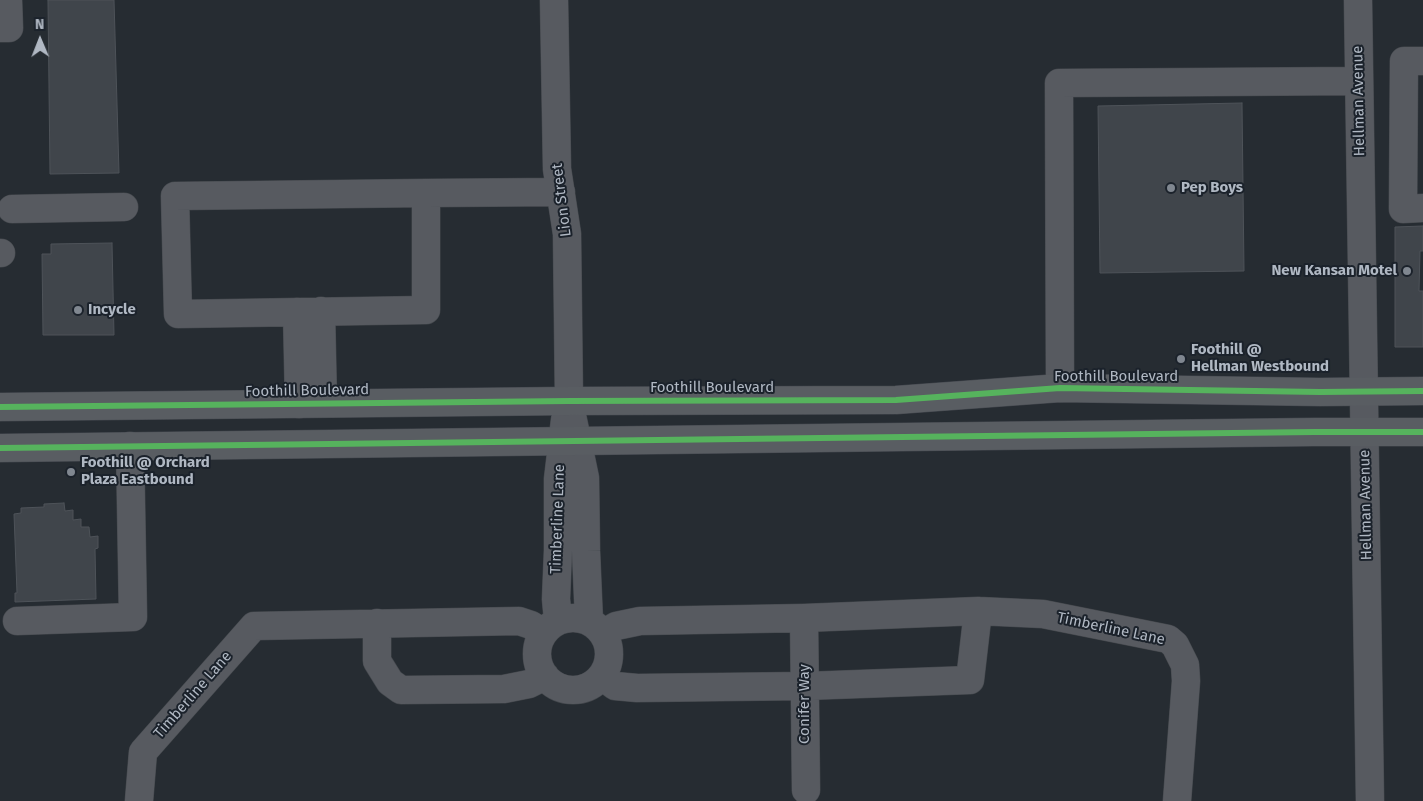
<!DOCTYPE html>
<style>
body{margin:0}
#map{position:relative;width:1423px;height:801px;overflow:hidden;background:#262c32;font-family:"Fira Sans",sans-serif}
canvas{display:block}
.north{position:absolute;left:15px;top:15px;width:50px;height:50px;-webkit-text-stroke:4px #1b222b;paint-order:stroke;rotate:359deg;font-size:14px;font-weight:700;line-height:20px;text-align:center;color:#b0b8c3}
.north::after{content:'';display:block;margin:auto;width:18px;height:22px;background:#b0b8c3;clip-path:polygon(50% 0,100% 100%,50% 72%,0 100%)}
</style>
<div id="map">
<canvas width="1423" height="801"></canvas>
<div class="north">N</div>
</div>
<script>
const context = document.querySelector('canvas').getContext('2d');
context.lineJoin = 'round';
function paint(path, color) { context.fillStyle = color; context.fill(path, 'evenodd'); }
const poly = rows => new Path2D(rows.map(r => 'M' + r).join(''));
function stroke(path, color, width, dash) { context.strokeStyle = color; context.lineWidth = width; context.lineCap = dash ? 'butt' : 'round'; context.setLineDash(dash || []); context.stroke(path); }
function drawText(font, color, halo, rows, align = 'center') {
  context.font = font + ' "Fira Sans",sans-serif'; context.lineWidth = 4; context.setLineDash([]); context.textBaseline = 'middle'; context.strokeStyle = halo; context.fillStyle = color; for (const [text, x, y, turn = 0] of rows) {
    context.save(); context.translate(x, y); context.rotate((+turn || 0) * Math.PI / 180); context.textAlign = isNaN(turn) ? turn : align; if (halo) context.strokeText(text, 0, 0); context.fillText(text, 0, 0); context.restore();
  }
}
const building = poly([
 [48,0,114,0,119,173,50,174,48,0],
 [1242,103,1244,271,1100,273,1098,106,1242,103],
 [1423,226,1423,251,1420,251,1419,291,1423,291,1423,347,1395,347,1395,227,1423,226],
 [112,243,114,335,43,335,42,254,51,254,51,244,112,243],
 [64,503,65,511,73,510,73,520,81,519,81,527,89,527,90,537,98,536,98,548,95,549,96,599,15,602,15,593,17,593,14,514,21,513,21,508,44,507,44,504,64,503]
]);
paint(building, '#40454b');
stroke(building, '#4e5359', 1);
const minor = poly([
 [554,0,557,169,567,234,569,401,585,478,586,551,589,621],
 [1358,0,1370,801],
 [0,28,9,28,8,0],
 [1423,61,1404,61,1403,209,1423,208],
 [426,193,426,310,178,314,175,196,426,193,561,192],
 [12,209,124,207],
 [0,253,1,253],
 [321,311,323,403],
 [297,312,299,404],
 [1060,388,1059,83,1359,81],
 '537 654a36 36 0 1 1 72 0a36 36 0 1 1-72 0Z',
 [804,618,806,790],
 [17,621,133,617,130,446],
 [558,621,556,599,558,550,558,479,565,420],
 [377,623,377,661,390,682,401,690,504,689,529,684,545,676],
 [604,633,616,626,640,621,804,618,978,611,1043,614,1168,639,1175,645,1185,665,1186,681,1177,801],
 [602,676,615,686,637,688,805,686,970,680,978,611],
 [139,801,143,752,254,626,519,621,531,625,543,633]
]);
const major = poly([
 [0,407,569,401,896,400,1060,388,1320,392,1423,391],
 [0,448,1314,432,1423,432]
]);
stroke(minor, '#44484d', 29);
stroke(major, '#44484f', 29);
stroke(minor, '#575a60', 28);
stroke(major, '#595d62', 28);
stroke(poly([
 [0,407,569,401,896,400,1060,388,1320,392,1423,391],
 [0,448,1314,432,1423,432]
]), '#56b35d', 6);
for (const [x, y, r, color] of [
 [1171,188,5,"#808790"],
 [1407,271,5,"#808790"],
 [78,310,5,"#808790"],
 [1181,359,5,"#808790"],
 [71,472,5,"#808790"]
]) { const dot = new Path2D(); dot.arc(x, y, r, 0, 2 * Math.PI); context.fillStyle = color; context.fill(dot); stroke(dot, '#1b222b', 2); }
drawText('15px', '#b0b8c3', '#1b222b', [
 ["Hellman Avenue",1359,101,-91],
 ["Lion Street",562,200,-97],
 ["Foothill Boulevard",1116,377],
 ["Foothill Boulevard",712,388],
 ["Foothill Boulevard",307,391,-1],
 ["Hellman Avenue",1366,505,-91],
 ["Timberline Lane",558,519,-88],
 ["Timberline Lane",1111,629,12],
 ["Timberline Lane",193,695,-49],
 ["Conifer Way",805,704,-90]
]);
drawText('bold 15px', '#b0b8c3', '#1b222b', [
 ["Pep Boys",1181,188],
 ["New Kansan Motel",1397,271,"right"],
 ["Incycle",88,310],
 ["Foothill @",1191,350],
 ["Hellman Westbound",1191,367],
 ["Foothill @ Orchard",81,463],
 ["Plaza Eastbound",81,480]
], 'left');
</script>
